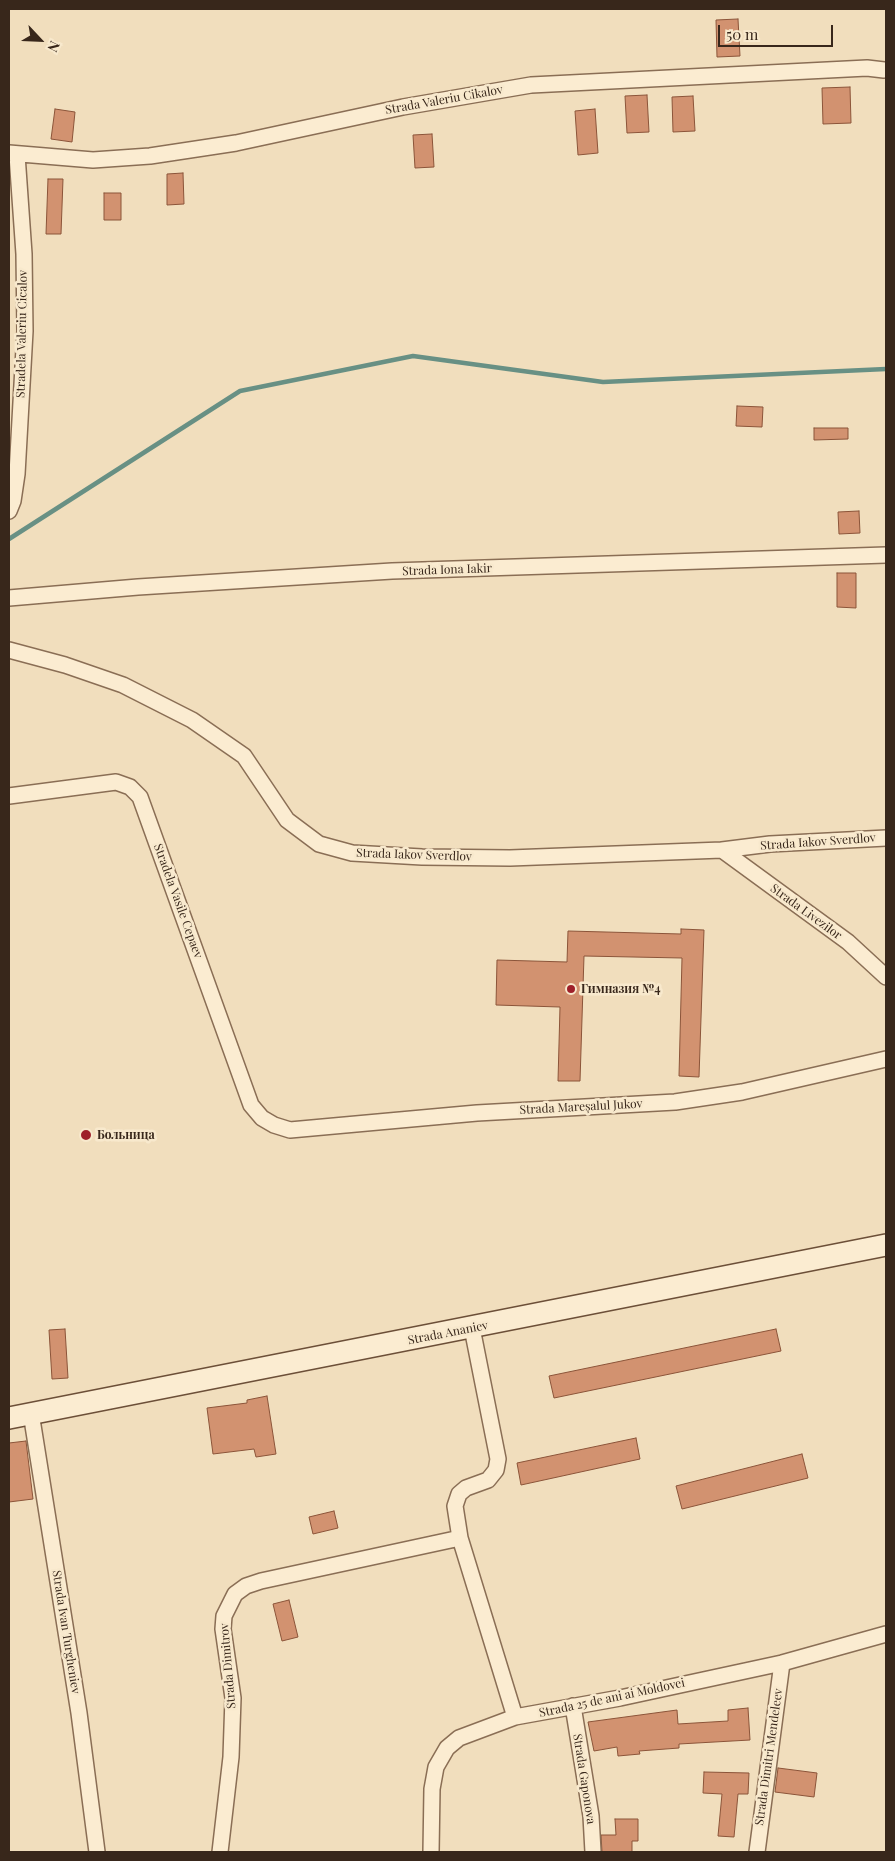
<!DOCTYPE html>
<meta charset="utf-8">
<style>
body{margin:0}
#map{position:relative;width:895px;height:1861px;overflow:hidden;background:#f1debd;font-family:"Playfair Display",serif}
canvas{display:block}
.frame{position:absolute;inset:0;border:10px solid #38271b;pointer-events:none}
.north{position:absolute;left:15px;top:15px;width:50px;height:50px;-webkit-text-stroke:4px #f8e9cd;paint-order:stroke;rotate:115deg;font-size:14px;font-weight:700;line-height:20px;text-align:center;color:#38271b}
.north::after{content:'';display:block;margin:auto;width:18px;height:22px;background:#38271b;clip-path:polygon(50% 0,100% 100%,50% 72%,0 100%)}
.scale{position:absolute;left:718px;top:25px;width:115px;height:22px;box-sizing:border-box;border:2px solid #38271b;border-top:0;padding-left:6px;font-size:15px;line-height:18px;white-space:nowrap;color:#38271b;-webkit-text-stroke:4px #f8e9cd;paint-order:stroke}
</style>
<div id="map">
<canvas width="895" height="1861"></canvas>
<div class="frame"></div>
<div class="north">N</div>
<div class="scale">50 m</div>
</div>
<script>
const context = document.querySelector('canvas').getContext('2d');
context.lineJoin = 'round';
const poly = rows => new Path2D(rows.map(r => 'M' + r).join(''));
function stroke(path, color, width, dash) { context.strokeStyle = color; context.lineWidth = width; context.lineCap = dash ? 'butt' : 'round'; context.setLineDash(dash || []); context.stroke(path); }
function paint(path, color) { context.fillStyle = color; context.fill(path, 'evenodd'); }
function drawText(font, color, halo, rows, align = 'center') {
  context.font = font + ' "Playfair Display",serif'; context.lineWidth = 5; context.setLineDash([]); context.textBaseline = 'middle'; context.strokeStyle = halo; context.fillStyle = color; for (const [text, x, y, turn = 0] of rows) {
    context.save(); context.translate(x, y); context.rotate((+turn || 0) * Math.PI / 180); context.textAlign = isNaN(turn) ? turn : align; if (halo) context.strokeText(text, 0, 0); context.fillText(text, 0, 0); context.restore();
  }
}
stroke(poly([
 [9,539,240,391,413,356,603,382,886,369]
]), '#689084', 4.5);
const building = poly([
 [738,19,740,56,717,57,716,20,738,19],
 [850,87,851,123,823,124,822,88,850,87],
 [647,95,649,132,627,133,625,96,647,95],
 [693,96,695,131,673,132,672,97,693,96],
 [55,109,75,112,72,142,51,139,55,109],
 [595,109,598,153,578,155,575,111,595,109],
 [432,134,434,167,415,168,413,135,432,134],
 [183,173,184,204,167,205,167,174,183,173],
 [48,179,63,179,61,234,46,234,48,179],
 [104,193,121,193,121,220,104,220,104,193],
 [737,406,763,407,762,427,736,426,737,406],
 [814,428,848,428,848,439,814,440,814,428],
 [859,511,860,533,839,534,838,512,859,511],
 [837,573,856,573,856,608,837,607,837,573],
 [681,929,704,930,699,1077,679,1076,682,958,584,956,580,1081,558,1081,560,1007,496,1005,497,960,567,962,568,931,681,934,681,929],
 [65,1329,68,1378,52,1379,49,1330,65,1329],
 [776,1329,781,1351,554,1398,549,1376,776,1329],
 [267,1396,276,1454,256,1457,254,1449,213,1454,207,1408,247,1403,247,1400,267,1396],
 [636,1438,640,1459,521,1485,517,1463,636,1438],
 [26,1441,33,1499,9,1502,9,1443,26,1441],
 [802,1454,808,1478,682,1509,676,1486,802,1454],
 [334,1511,338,1528,313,1534,309,1517,334,1511],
 [289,1600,298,1637,282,1641,273,1604,289,1600],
 [748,1708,750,1740,679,1744,679,1748,639,1751,640,1754,618,1756,617,1747,594,1751,588,1722,677,1710,678,1724,728,1721,728,1710,748,1708],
 [778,1768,817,1773,814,1797,775,1792,778,1768],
 [704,1772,749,1773,748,1794,738,1794,734,1837,718,1836,722,1794,703,1793,704,1772],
 [615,1819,638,1819,638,1841,632,1841,632,1852,602,1852,601,1835,616,1835,615,1819]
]);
paint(building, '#d29270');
stroke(building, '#8b5439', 1);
const street = poly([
 [9,153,93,160,150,156,236,143,403,107,531,85,867,68,884,70],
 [9,511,13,501,17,474,25,331,24,254,17,155],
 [9,598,138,587,392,571,886,555],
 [9,650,65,665,123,685,192,720,244,756,287,820,319,844,352,853,422,857,510,858,722,850,770,844,886,838],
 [9,796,116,782,130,787,140,797,251,1105,262,1118,274,1125,290,1130,477,1113,675,1102,742,1092,886,1059],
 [722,850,848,942,886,977],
 [472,1328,498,1459,496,1470,488,1480,466,1488,459,1494,455,1506,460,1538,515,1717],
 [31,1413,79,1713,97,1852],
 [573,1706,591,1816,593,1852],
 [220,1852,231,1757,233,1698,223,1629,224,1616,235,1594,246,1586,261,1581,460,1538],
 [431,1852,432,1789,436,1767,447,1748,459,1738,515,1717,620,1698,782,1663,886,1634],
 [757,1852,782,1663]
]);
const secondary = poly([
 [9,1418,886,1245]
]);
stroke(street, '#8a6e55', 18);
stroke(secondary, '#6c4f38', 24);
stroke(street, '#fbecd1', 15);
stroke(secondary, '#fbecd1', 21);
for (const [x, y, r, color] of [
 [571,989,5,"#9e202a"],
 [86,1135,6,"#9e202a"]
]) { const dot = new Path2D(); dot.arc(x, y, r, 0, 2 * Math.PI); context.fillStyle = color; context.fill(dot); stroke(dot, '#f8e9cd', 2); }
drawText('12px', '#38271b', '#f8e9cd', [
 ["Strada Valeriu Cikalov",444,100,-10],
 ["Stradela Valeriu Cicalov",22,334,-89],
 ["Strada Iona Iakir",447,570,-2],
 ["Strada Iakov Sverdlov",818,842,-4],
 ["Strada Iakov Sverdlov",414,855,2],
 ["Stradela Vasile Cepaev",178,901,70],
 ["Strada Livezilor",806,912,36],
 ["Strada Mareșalul Jukov",581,1107,-3],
 ["Strada Ananiev",448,1333,-11],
 ["Strada Ivan Turgheniev",66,1632,81],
 ["Strada Dimitrov",228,1666,-95],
 ["Strada 25 de ani ai Moldovei",612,1698,-12],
 ["Strada Dimitri Mendeleev",769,1757,-82],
 ["Strada Gaponova",584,1779,81]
]);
drawText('bold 12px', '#38271b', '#f8e9cd', [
 ["Гимназия №4",581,989],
 ["Больница",97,1135]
], 'left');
</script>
